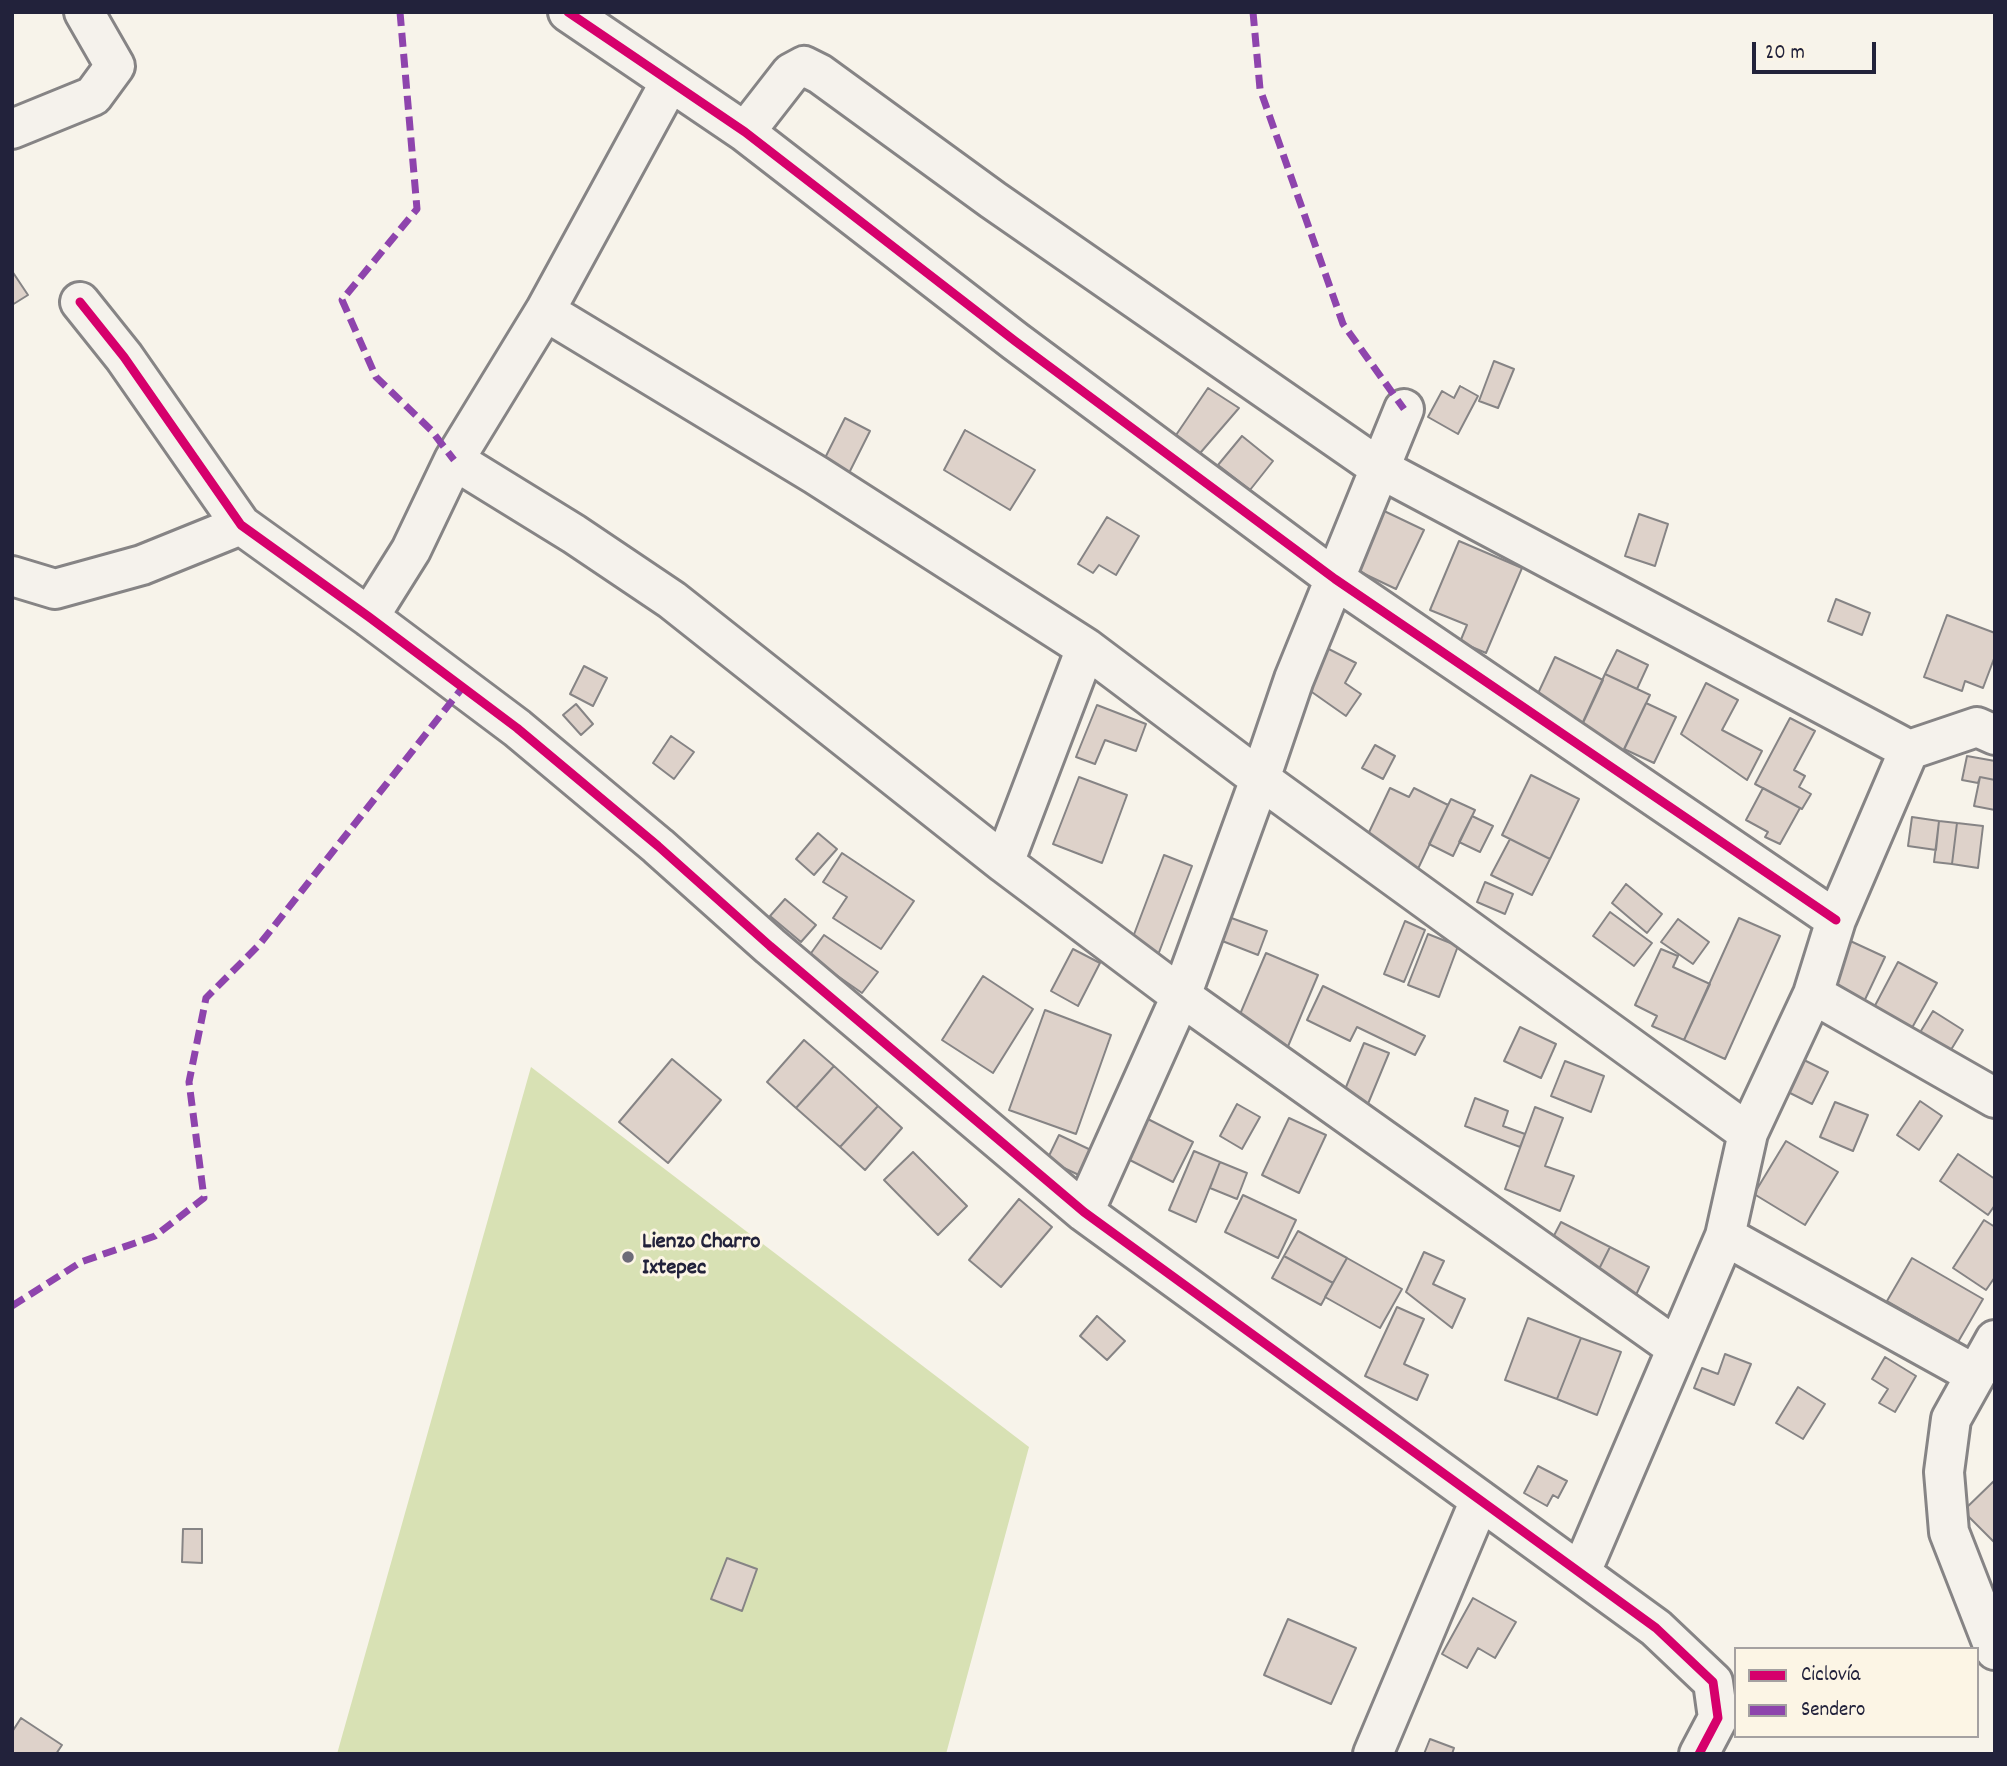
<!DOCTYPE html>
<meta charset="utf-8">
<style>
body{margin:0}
#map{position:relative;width:2007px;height:1766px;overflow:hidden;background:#f7f3ea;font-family:Dekko,sans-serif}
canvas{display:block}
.frame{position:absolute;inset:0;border:14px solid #22223b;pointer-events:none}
.legend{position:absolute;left:1734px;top:1647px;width:245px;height:91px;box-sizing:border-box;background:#fcf5e5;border:2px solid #a5a1a1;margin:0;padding:9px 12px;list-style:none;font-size:21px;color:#22223b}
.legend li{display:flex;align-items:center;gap:14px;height:35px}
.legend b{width:35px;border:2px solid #a5a1a1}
.scale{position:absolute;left:1752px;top:42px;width:124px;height:32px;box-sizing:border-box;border:4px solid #22223b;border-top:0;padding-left:9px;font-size:21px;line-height:24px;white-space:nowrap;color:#22223b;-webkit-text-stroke:5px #fcf5e5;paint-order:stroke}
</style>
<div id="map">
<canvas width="2007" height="1766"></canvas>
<div class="frame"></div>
<ul class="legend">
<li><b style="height:9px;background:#d6006c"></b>Ciclovía</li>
<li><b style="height:9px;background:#8e44ad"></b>Sendero</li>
</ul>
<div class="scale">20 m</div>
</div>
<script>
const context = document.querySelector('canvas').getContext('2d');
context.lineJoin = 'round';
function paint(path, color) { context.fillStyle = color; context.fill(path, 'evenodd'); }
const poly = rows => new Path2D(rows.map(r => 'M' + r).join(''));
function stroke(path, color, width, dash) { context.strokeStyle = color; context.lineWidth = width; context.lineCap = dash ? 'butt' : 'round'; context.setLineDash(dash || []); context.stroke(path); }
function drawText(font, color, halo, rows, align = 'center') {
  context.font = font + ' Dekko,sans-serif'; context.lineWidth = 6; context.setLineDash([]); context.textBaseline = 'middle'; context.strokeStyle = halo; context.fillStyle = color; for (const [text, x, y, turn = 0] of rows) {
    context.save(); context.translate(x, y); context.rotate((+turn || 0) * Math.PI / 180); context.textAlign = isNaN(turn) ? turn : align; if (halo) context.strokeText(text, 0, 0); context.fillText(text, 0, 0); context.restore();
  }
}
paint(poly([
 [531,1067,1029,1447,946,1754,337,1754]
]), '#d8e1b4');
const building = poly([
 [12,271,28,295,12,305,12,271],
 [1494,361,1514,369,1498,408,1479,401,1494,361],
 [1460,386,1478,396,1458,434,1428,417,1442,391,1454,398,1460,386],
 [1208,388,1239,408,1195,459,1174,438,1208,388],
 [845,418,870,431,849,473,824,460,845,418],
 [965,430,1035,470,1010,510,944,470,965,430],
 [1242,436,1273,461,1250,490,1218,465,1242,436],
 [1382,510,1424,530,1396,589,1354,569,1382,510],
 [1639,514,1668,524,1655,566,1625,556,1639,514],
 [1107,517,1139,536,1116,575,1099,565,1093,573,1078,564,1107,517],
 [1459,541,1522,568,1486,653,1460,642,1467,625,1430,610,1459,541],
 [1836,599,1870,613,1862,635,1828,621,1836,599],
 [1947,615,1995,633,1995,656,1983,688,1965,681,1962,691,1924,677,1947,615],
 [1319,644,1356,663,1345,683,1361,694,1346,716,1299,683,1319,644],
 [1617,650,1648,665,1637,689,1605,674,1617,650],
 [1555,657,1603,680,1582,725,1534,702,1555,657],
 [584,666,607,678,593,706,570,694,584,666],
 [1605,674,1650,695,1621,756,1577,735,1605,674],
 [1706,683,1738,700,1722,730,1762,751,1747,780,1681,734,1706,683],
 [1646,703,1676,717,1654,763,1624,749,1646,703],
 [576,704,593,724,581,735,563,715,576,704],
 [1097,705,1146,724,1136,751,1105,740,1095,764,1076,757,1097,705],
 [1790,718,1815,731,1794,770,1805,776,1799,787,1811,794,1802,809,1755,784,1790,718],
 [671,736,694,752,674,779,653,763,671,736],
 [1375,745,1395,756,1383,779,1362,768,1375,745],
 [1967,756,1995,761,1995,780,1980,777,1978,783,1962,780,1967,756],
 [1531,775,1579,799,1550,859,1502,835,1531,775],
 [1079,777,1127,795,1102,863,1053,844,1079,777],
 [1980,777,1995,780,1995,810,1974,806,1980,777],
 [1390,788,1409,797,1414,788,1448,805,1416,873,1362,847,1390,788],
 [1763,788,1800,808,1780,844,1765,837,1768,832,1746,820,1763,788],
 [1451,799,1475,810,1453,856,1429,844,1451,799],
 [1472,816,1493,826,1480,852,1459,842,1472,816],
 [1912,817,1939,821,1936,850,1908,846,1912,817],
 [1939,821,1957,823,1952,864,1934,862,1939,821],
 [1957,823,1983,826,1978,868,1952,864,1957,823],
 [818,833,837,849,814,875,796,859,818,833],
 [1510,839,1550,859,1532,895,1491,875,1510,839],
 [842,853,914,901,881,949,833,918,847,897,823,882,842,853],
 [1164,855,1192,866,1158,955,1130,945,1164,855],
 [1485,882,1513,894,1505,914,1477,902,1485,882],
 [1626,884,1662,914,1647,933,1612,903,1626,884],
 [785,899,816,925,801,942,770,916,785,899],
 [1215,912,1267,931,1258,955,1207,935,1215,912],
 [1610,912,1652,943,1634,966,1593,936,1610,912],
 [1739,918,1780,936,1725,1059,1684,1040,1739,918],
 [1678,919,1709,942,1693,964,1661,942,1678,919],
 [1405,921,1425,930,1404,982,1384,974,1405,921],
 [1428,934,1458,946,1439,997,1408,985,1428,934],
 [824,935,878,972,862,993,809,956,824,935],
 [1846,939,1885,957,1861,1008,1821,989,1846,939],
 [1073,949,1100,963,1078,1006,1051,991,1073,949],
 [1661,949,1678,956,1673,967,1710,984,1684,1040,1652,1026,1657,1016,1635,1005,1661,949],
 [1266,953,1318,975,1281,1063,1235,1026,1266,953],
 [1898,962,1937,983,1908,1035,1870,1015,1898,962],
 [983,976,1033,1009,993,1073,942,1040,983,976],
 [1323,986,1425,1036,1415,1055,1357,1027,1350,1041,1307,1020,1323,986],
 [1045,1010,1111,1035,1076,1134,1009,1110,1045,1010],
 [1933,1011,1963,1030,1943,1063,1913,1044,1933,1011],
 [1520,1027,1556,1044,1541,1078,1504,1061,1520,1027],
 [804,1040,834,1066,796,1108,767,1082,804,1040],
 [1364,1043,1389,1053,1365,1111,1344,1092,1364,1043],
 [1794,1055,1828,1072,1812,1104,1778,1087,1794,1055],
 [672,1059,721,1100,668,1163,619,1122,672,1059],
 [1565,1061,1604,1076,1591,1112,1551,1096,1565,1061],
 [834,1066,878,1106,840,1147,796,1108,834,1066],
 [1475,1098,1508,1111,1503,1126,1525,1134,1520,1147,1465,1126,1475,1098],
 [1920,1101,1942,1116,1919,1150,1897,1135,1920,1101],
 [1835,1102,1868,1115,1853,1151,1820,1137,1835,1102],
 [1237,1104,1260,1117,1242,1149,1220,1136,1237,1104],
 [878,1106,902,1128,865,1170,840,1147,878,1106],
 [1535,1107,1563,1118,1545,1166,1574,1176,1560,1211,1505,1189,1535,1107],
 [1140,1115,1193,1142,1173,1182,1120,1155,1140,1115],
 [1289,1118,1326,1135,1299,1193,1262,1175,1289,1118],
 [1059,1135,1093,1151,1081,1176,1047,1160,1059,1135],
 [1786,1141,1838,1172,1805,1225,1754,1194,1786,1141],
 [1194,1151,1220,1162,1196,1222,1169,1210,1194,1151],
 [913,1152,967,1206,938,1235,884,1180,913,1152],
 [1958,1154,1995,1179,1995,1205,1988,1215,1940,1181,1958,1154],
 [1220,1162,1247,1173,1237,1199,1210,1188,1220,1162],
 [1243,1195,1296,1220,1278,1258,1225,1232,1243,1195],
 [1019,1199,1052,1227,1001,1287,969,1260,1019,1199],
 [1984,1220,1995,1227,1995,1277,1986,1290,1953,1268,1984,1220],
 [1561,1222,1610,1247,1595,1277,1546,1251,1561,1222],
 [1298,1231,1347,1258,1333,1283,1284,1256,1298,1231],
 [1610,1247,1649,1267,1635,1297,1595,1277,1610,1247],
 [1424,1252,1444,1261,1433,1284,1465,1299,1452,1328,1406,1292,1424,1252],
 [1284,1256,1333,1283,1321,1305,1272,1278,1284,1256],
 [1347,1258,1402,1289,1380,1328,1325,1297,1347,1258],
 [1912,1258,1983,1299,1958,1342,1887,1301,1912,1258],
 [1397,1307,1424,1319,1404,1364,1428,1375,1417,1400,1365,1376,1397,1307],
 [1097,1316,1125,1341,1107,1360,1080,1336,1097,1316],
 [1528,1318,1581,1338,1557,1399,1505,1380,1528,1318],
 [1581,1338,1621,1352,1597,1415,1557,1399,1581,1338],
 [1725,1354,1751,1364,1734,1405,1694,1388,1702,1368,1718,1374,1725,1354],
 [1885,1357,1916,1376,1895,1412,1879,1403,1888,1389,1872,1379,1885,1357],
 [1798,1387,1825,1404,1803,1439,1776,1423,1798,1387],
 [1538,1466,1567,1481,1558,1498,1553,1495,1547,1506,1524,1493,1538,1466],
 [1995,1480,1995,1543,1963,1511,1995,1480],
 [183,1529,202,1529,202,1563,182,1562,183,1529],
 [727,1558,757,1569,742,1611,711,1599,727,1558],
 [1473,1598,1516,1622,1495,1658,1478,1648,1467,1668,1442,1654,1473,1598],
 [1288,1619,1356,1648,1331,1704,1264,1675,1288,1619],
 [21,1718,62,1745,56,1754,12,1754,12,1732,21,1718],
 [1430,1739,1454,1748,1452,1754,1424,1754,1430,1739]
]);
paint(building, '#ded2ca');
stroke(building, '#868485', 2);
const street = poly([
 [568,12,745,132,1015,341,1335,579,1836,920],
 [12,129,93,96,115,66,84,12],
 [745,132,791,73,804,66,820,74,993,200,1381,469,1909,750,1977,727,1995,735],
 [80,302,124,357,241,525,369,617,517,728,658,846,770,946,1084,1212,1656,1628,1713,1682,1718,1718,1699,1754],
 [545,311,816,475,1086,648,1260,779,1748,1133],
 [454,460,545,311,670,82],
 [12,576,55,589,142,565,241,525],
 [369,617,411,550,454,460,574,534,672,600,1004,863,1181,996,1675,1347],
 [1004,863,1086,648],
 [1813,994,1995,1098],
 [1084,1212,1181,996,1260,779,1294,679,1404,409],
 [1725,1236,1974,1374],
 [1995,1340,1951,1419,1944,1472,1949,1532,1995,1650],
 [1581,1572,1725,1236,1748,1133,1813,994,1836,920,1909,750],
 [1373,1754,1480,1500]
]);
stroke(street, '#868485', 44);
stroke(street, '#f5f2ec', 38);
stroke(poly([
 [400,12,417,209,342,300,376,377,431,430,454,460],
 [1253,12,1260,89,1343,324,1404,409],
 [12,1306,81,1262,155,1236,204,1198,189,1082,206,998,259,945,463,687]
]), '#8e44ad', 7, [14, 7]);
stroke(poly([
 [568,12,745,132,1015,341,1335,579,1836,920],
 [80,302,124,357,241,525,369,617,517,728,658,846,770,946,1084,1212,1656,1628,1713,1682,1718,1718,1699,1754]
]), '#d6006c', 9);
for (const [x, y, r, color] of [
 [628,1257,7,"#6d6b78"]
]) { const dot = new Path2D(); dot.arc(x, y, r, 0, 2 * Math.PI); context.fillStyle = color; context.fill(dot); stroke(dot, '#fcf5e5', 2.5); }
drawText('bold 23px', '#22223b', '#fcf5e5', [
 ["Lienzo Charro",642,1244],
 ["Ixtepec",642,1270]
], 'left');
</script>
